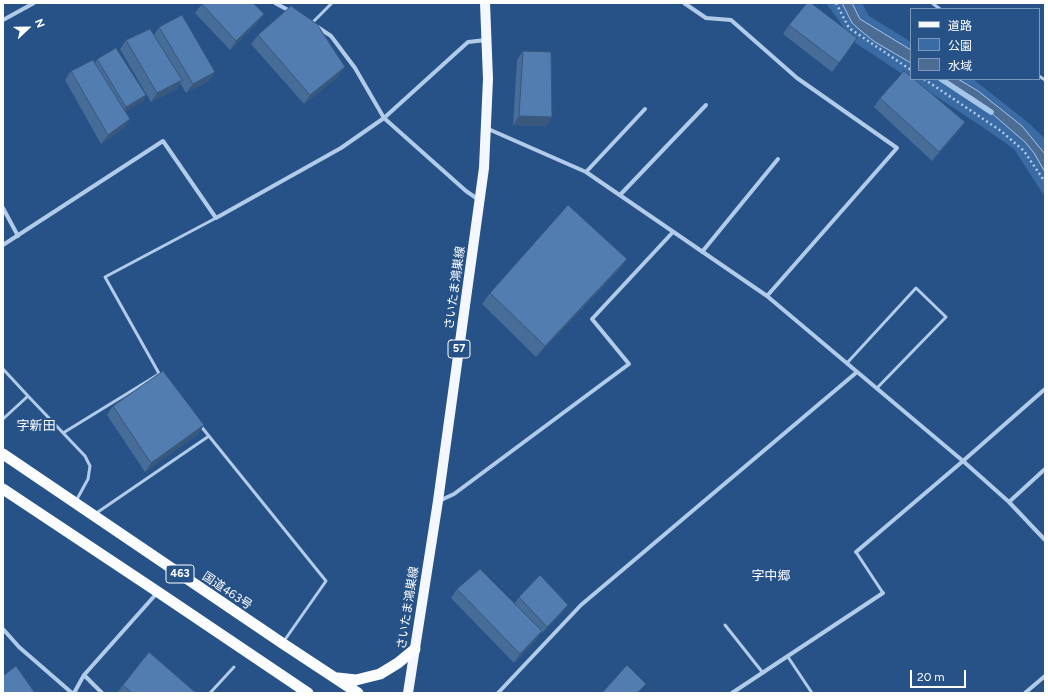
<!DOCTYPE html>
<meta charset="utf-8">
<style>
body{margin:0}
#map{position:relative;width:1048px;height:696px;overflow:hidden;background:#265288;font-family:Figtree,"Noto Sans JP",sans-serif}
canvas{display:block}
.frame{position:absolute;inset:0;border:4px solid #fff;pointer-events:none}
.legend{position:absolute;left:910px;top:8px;width:130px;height:72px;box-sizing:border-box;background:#265288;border:1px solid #7d97b8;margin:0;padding:5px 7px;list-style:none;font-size:12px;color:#fff}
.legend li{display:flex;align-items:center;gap:8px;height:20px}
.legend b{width:20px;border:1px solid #7d97b8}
.north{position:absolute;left:8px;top:8px;width:40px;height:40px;-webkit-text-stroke:3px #265288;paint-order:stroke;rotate:68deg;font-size:11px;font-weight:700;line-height:16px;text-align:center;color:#fff}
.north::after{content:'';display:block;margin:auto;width:14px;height:18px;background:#fff;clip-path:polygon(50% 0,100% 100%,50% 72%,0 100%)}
.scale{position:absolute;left:910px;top:670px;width:56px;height:18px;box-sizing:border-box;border:2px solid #fff;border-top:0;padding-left:5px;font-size:12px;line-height:14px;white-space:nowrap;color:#fff;-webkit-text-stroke:3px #265288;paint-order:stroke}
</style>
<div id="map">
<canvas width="1048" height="696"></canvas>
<div class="frame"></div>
<ul class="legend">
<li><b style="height:5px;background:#f4f8fe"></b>道路</li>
<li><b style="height:11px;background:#3a6ba4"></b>公園</li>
<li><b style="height:11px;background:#4d6c93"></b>水域</li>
</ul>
<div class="north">N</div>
<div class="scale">20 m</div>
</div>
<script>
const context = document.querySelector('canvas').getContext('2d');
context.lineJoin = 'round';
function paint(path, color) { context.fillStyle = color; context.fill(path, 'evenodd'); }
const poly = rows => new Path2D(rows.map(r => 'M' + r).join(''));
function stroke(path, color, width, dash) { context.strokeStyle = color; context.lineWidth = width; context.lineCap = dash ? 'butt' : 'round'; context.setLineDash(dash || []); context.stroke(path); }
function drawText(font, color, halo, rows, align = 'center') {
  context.font = font + ' Figtree,"Noto Sans JP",sans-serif'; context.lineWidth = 4; context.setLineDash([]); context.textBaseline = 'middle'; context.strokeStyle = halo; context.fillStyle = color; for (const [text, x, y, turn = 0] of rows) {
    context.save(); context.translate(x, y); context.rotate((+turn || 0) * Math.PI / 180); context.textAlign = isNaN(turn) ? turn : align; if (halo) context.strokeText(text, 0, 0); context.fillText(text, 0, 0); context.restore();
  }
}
paint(poly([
 [826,3,862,3,869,16,911,42,911,79,973,79,1031,125,1045,139,1045,197,1014,149,978,124,854,42]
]), '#3a6ba4');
const water = poly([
 [842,3,852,3,860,19,911,50,911,63,875,42,861,31,852,23,842,3],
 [940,79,958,79,978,91,1022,126,1045,154,1045,172,1034,153,1025,142,974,98,940,79]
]);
paint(water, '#4d6c93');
stroke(water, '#a6c6e9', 1);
stroke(poly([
 [941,79,991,112]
]), '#a6c6e9', 5.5);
stroke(poly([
 [836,3,849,28,911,70],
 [924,79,1001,131,1024,151,1045,182]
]), '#b1cbe9', 2.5, [2, 3]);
stroke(poly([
 [932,3,940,9],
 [312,23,332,3],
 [1039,76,1045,80],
 [847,363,916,288,946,317,877,388],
 [3,369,28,396,3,419],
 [161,377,105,277,216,218],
 [28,396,85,456,90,466,88,479,76,501],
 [200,425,326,581,284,641],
 [63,433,159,374],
 [95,514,209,436],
 [856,552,883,593],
 [725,625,763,673],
 [788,657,812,693],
 [210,693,234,667]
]), '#b1cbe9', 3);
stroke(poly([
 [275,3,290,11],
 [684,3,706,18,731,20,797,78,897,148,767,296],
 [3,20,34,3],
 [316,26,331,36,355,68,384,118,468,42,486,40],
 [486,128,586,172,767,296,963,461,1009,502,1045,540],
 [586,172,645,109],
 [620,195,706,105],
 [3,208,18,236],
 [3,245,163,141,216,218,341,148,384,118,466,191,479,200],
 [702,252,778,159],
 [439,501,454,494,629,364,592,319,673,232],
 [1009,502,1045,469],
 [856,552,963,461,1045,389],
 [3,629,19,647,72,693],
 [84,675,102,693],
 [74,693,84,675,157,593],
 [498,693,581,605,857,372],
 [732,693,883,593],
 [1025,693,1045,676]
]), '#b1cbe9', 4);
stroke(poly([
 [408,693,438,501,484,168,488,79,485,3]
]), '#f4f8fe', 10);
stroke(poly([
 [3,454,282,643,358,693],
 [3,489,158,592,308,693],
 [338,678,356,680,380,674,398,663,415,649]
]), '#fafcfe', 11);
paint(poly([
 [202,4,257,23,230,50,195,13],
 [789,25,851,47,832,72,783,34],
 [159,27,215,72,209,81,186,93,180,83,176,89,151,102,120,49,126,40,154,35],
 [258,35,339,76,304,104,251,44],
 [523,51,552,117,546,126,513,125,517,60],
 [97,59,146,95,142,102,125,111,130,119,124,128,101,144,65,80,71,71,95,63],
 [880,98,965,122,959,131,932,161,874,107],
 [627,259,619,270,536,357,482,304,490,293],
 [113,406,204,425,198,434,145,472,107,415],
 [457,589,515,603,519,597,564,611,542,633,541,632,536,640,514,663,451,598],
 [123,685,196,693,117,693]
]), '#476c98');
paint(poly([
 [264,14,257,23,230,50,236,41],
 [345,67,339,76,304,104,310,95],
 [215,72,209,81,186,93,193,84],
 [182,80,176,89,151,102,157,93],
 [146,95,142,102,122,114,126,107],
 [519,116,552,117,546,126,513,125],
 [130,119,124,128,101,144,108,135],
 [965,122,959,131,932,161,939,152],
 [627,259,619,270,536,357,545,346],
 [204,425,198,434,145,472,151,463],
 [568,605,564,611,542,633,547,627],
 [542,631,536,640,514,663,520,654],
 [646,684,639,693,637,693]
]), '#39587c');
const building = poly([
 [203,3,253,3,264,14,236,41,202,4,203,3],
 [807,3,811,3,857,38,839,63,789,25,807,3],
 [291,6,317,24,345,67,310,95,258,35,291,6],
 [182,15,215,72,193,84,159,27,182,15],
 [150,29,182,80,157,93,126,40,150,29],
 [116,48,146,95,126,107,97,59,116,48],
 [523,51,551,52,552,117,519,116,523,51],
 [93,60,130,119,108,135,71,71,93,60],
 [904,71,911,77,911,79,914,79,965,122,939,152,880,98,904,71],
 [568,205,627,259,545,346,490,293,568,205],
 [163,371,204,425,151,463,113,406,163,371],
 [480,569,542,631,520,654,457,589,480,569],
 [540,575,568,605,547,627,519,597,540,575],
 [149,652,196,693,132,693,123,685,149,652],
 [627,665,646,684,637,693,602,693,627,665],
 [16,666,35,693,3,693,3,676,16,666]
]);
paint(building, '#527db1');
stroke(building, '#39587c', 1);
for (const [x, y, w] of [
 [459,349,22],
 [180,574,28]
]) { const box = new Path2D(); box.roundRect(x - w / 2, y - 9, w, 18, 3); context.fillStyle = '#265288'; context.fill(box); stroke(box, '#fff', 1); }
drawText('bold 11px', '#fff', null, [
 ["57",459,349],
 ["463",180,574]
]);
drawText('12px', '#fff', '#265288', [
 ["さいたま鴻巣線",455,288,-82],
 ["国道463号",227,591,34],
 ["さいたま鴻巣線",408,608,-81]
]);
drawText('13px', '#fff', '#265288', [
 ["字新田",36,426],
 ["字中郷",771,576]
]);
</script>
